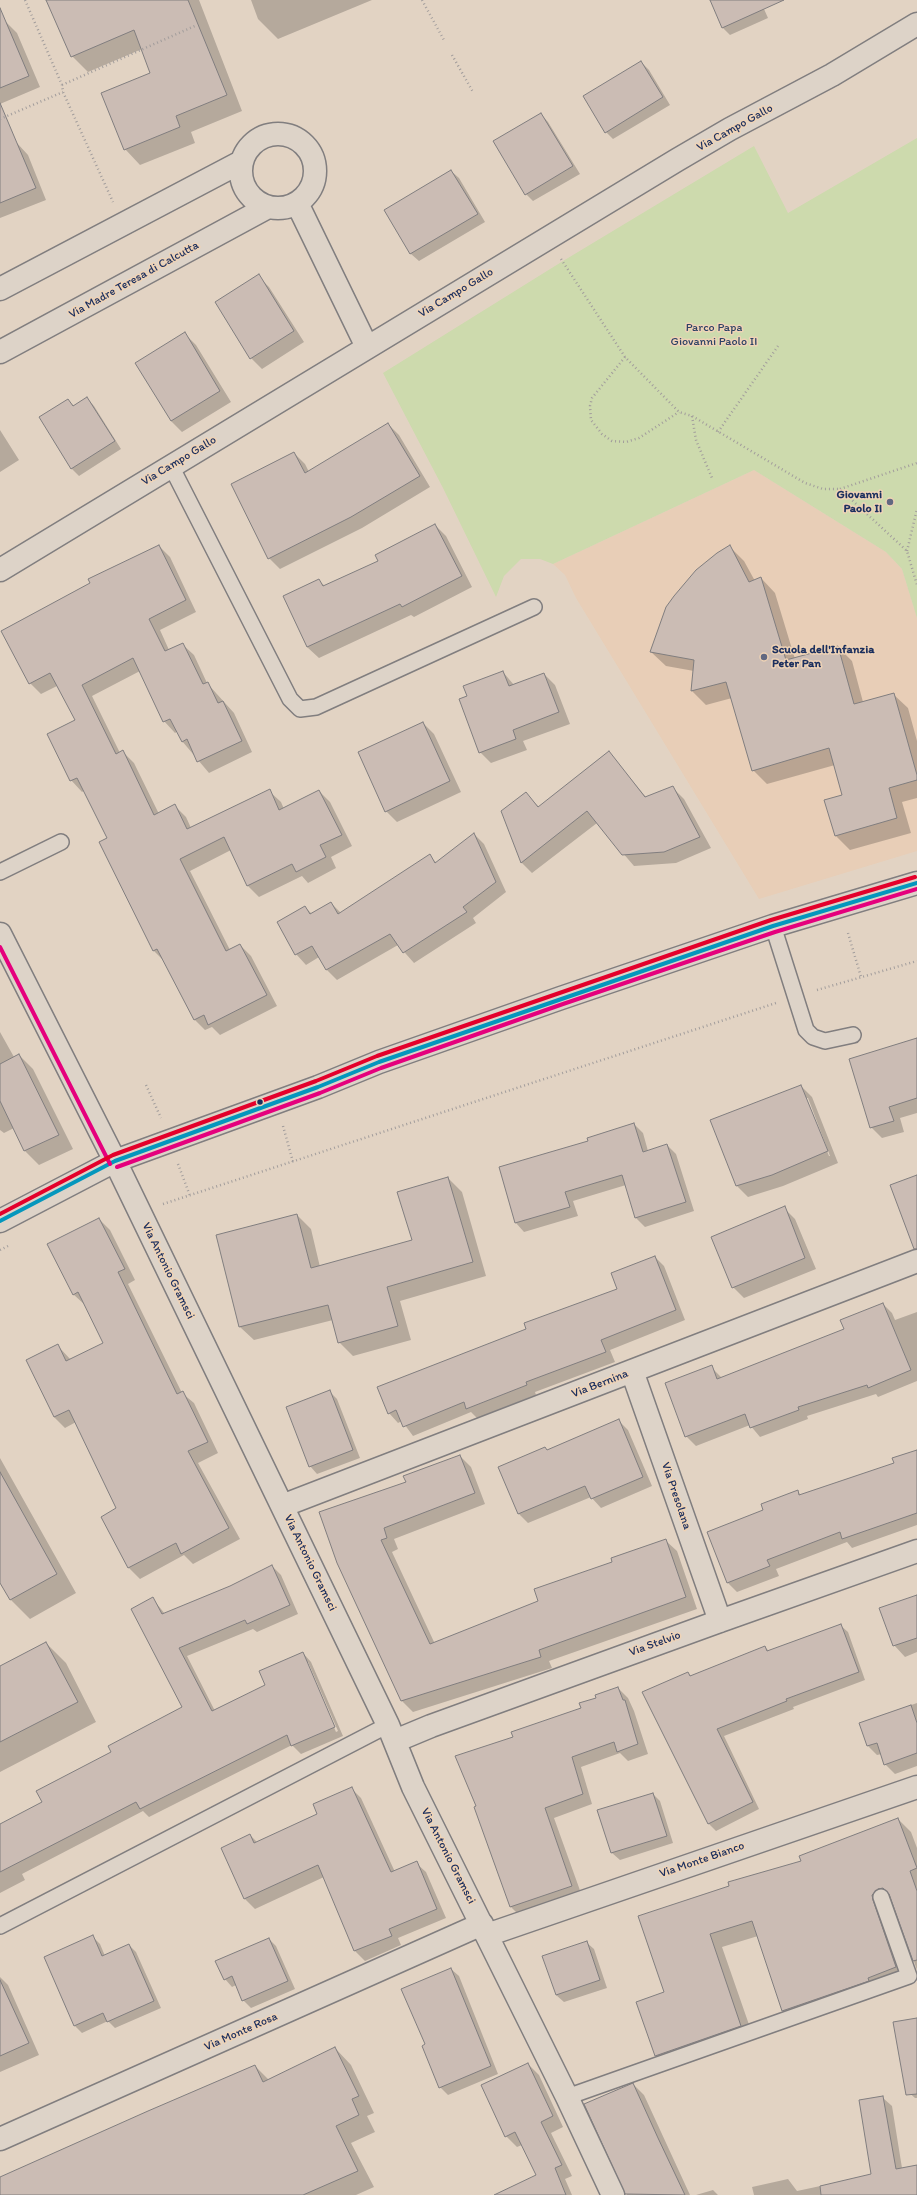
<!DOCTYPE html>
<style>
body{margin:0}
canvas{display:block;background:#e2d3c3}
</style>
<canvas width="917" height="2195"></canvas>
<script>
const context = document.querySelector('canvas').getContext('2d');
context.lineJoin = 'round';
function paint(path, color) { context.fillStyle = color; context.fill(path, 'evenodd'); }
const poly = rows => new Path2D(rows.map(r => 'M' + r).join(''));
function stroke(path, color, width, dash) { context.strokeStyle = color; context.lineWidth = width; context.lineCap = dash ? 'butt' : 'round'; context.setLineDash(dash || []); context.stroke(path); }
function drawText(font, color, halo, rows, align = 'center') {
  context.font = font + ' Itim,sans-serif'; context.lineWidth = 3; context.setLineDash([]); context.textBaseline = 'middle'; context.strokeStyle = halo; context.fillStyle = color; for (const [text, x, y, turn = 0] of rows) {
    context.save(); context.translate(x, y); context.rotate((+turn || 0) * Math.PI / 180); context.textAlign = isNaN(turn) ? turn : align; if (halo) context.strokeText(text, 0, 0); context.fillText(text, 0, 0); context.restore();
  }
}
paint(poly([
 [754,470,886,552,902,569,917,618,917,851,759,899,576,598,565,575,553,564]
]), '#e8ceb7');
paint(poly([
 [917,138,917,618,902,569,886,552,754,470,553,564,540,559,521,559,504,576,496,597,443,488,383,373,563,261,754,146,788,213]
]), '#cddaad');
paint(poly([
 [47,0,199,0,242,111,191,132,195,143,140,165,125,149,152,73,142,49,88,72,72,56],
 [251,0,372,0,278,39,258,19],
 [711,0,760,0,768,18,730,35,723,28],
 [6,22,17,33,40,87,0,104,0,25],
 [641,62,649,70,670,105,613,139,606,132],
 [541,114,548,122,580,174,533,201,526,194],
 [17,143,28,155,46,200,0,218,0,151],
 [451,171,459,178,485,222,419,261,411,254,385,211],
 [258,276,269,287,304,342,262,369,251,358],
 [185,334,196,345,231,402,182,432,171,421],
 [87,398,94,406,121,449,79,476,71,468,68,400,74,406],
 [388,424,399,435,430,487,362,528,280,569,269,558,294,453,305,464,309,472],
 [0,430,19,460,0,472],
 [435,525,446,536,472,587,414,617,411,615,319,658,307,647,284,597,319,581,325,586,379,561],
 [159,546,170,557,196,612,160,630,169,650,182,644,194,655,207,683,234,713,252,752,209,773,182,741,178,731,175,733,164,721,140,671,92,696,120,753,123,752,134,763,159,814,175,806,186,817,191,828,269,791,281,802,284,809,319,791,330,802,352,846,331,857,336,868,308,883,302,876,259,897,248,886,231,850,190,871,230,950,240,945,251,956,277,1006,220,1035,212,1027,205,1030,194,1019,165,962,154,951,108,839,85,790,82,792,71,780,77,721,57,686,41,694,30,683],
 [730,547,744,561,755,581,761,578,775,593,795,659,838,647,852,661,863,702,893,694,908,708,917,741,917,798,902,802,911,833,850,850,836,836,826,801,843,796,835,765,767,784,753,770,732,698,706,705,692,691,694,671,666,666,651,652],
 [503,672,514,685,544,674,555,685,570,724,523,741,527,750,491,763,480,752,468,697],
 [423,723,434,734,461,792,397,822,386,811],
 [608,752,646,797,673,788,684,799,711,848,676,863,634,866,597,823,532,873,521,862,526,794,539,807],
 [474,834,484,844,506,892,473,918,476,923,414,963,398,945,337,980,326,969,319,957,306,965,296,954,305,907,312,914,331,903,341,913,429,856,437,863],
 [0,1032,14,1057,19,1055,33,1069,73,1149,39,1165,25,1151,14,1128,4,1133,0,1130],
 [917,1043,917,1113,900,1118,904,1132,882,1138,871,1127],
 [801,1086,812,1097,838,1163,783,1186,748,1197,737,1186],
 [806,1098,808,1098,830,1156,829,1156],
 [634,1124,643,1133,648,1151,667,1145,676,1154,694,1211,645,1227,636,1218,626,1185,573,1201,578,1216,524,1232,516,1223,589,1142],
 [448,1178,462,1192,486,1276,400,1301,411,1340,353,1356,339,1342,333,1320,254,1340,240,1327,297,1215,311,1229,320,1267,413,1241],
 [784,1208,795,1219,816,1269,744,1298,733,1287],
 [99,1219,110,1230,135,1280,128,1284,182,1393,194,1403,218,1453,198,1463,240,1539,193,1564,184,1555,140,1579,129,1568,102,1517,117,1509,76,1422,65,1428,54,1417,58,1346,71,1360,105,1343,85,1305,73,1294],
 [655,1257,664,1266,685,1320,610,1350,615,1362,535,1392,536,1395,477,1418,471,1412,413,1436,402,1421,398,1423,389,1413,528,1330,619,1289],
 [883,1304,892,1313,895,1320,917,1312,917,1381,878,1397,876,1394,807,1416,808,1419,760,1437,750,1425,696,1446,686,1436,711,1367,722,1378,845,1330],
 [329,1391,337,1399,360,1458,317,1474,310,1466],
 [618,1420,628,1430,652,1486,601,1508,591,1497,528,1523,518,1513,548,1451],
 [917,1451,917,1525,852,1548,847,1542,776,1569,779,1576,737,1592,728,1583,764,1510,797,1491,801,1495,895,1464],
 [460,1456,471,1467,485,1504,394,1539,398,1549,392,1552,435,1644,539,1602,613,1562,665,1540,677,1551,697,1609,549,1661,552,1668,413,1712,402,1701,338,1562,407,1483],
 [0,1458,76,1593,30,1619,10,1599,0,1581],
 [272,1566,281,1575,298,1614,257,1632,253,1629,187,1656,215,1711,266,1685,303,1653,311,1662,343,1736,301,1754,292,1745,149,1817,143,1811,22,1874,25,1880,0,1893,0,1825,43,1802,113,1753,183,1708,153,1599,165,1614,230,1587],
 [306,1662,308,1662,338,1731,336,1732],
 [917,1596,917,1652,905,1657,894,1645],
 [840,1625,848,1632,865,1680,793,1707,794,1709,724,1736,759,1809,716,1831,708,1823,688,1673,691,1676,765,1647,769,1651],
 [46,1643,66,1663,96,1722,0,1772,0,1667],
 [618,1688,628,1698,634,1711,648,1754,628,1761,620,1753,581,1767,592,1804,554,1818,582,1896,521,1917,511,1907,475,1808,515,1738,582,1709],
 [917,1703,917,1766,895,1774,885,1764,882,1754,877,1755,868,1746,860,1723],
 [351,1788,361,1798,395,1872,416,1863,426,1872,446,1918,398,1938,401,1945,365,1961,355,1951,324,1877,255,1909,245,1899,222,1848,250,1835,257,1842,319,1814],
 [653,1794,660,1801,673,1843,620,1860,612,1853,599,1811],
 [898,1819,911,1832,917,1848,917,1970,893,1901,887,1905,909,1981,796,2024,783,2011,758,1936,722,1947,754,2039,669,2069,656,2056,637,2003,665,1993,640,1916,802,1862],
 [93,1937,100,1944,105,1956,129,1945,136,1952,161,2008,115,2028,108,2021,82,2033,75,2026],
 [269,1939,276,1946,295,1989,251,2008,243,2000,236,1985,232,1987,225,1979],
 [586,1942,594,1949,607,1988,564,2002,556,1995],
 [451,1969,459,1976,498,2074,448,2095,440,2087,426,2045],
 [0,1977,8,1985,39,2055,0,2072],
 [917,2019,917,2098,915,2098,906,2090],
 [335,2048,351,2065,374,2113,367,2116,375,2132,351,2143,374,2187,356,2195,1,2195,0,2193,0,2178,255,2066,269,2080],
 [528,2064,539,2075,563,2127,551,2133,572,2176,565,2179,572,2195,497,2195,537,2176,522,2145,517,2147,506,2136,483,2086],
 [633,2084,644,2095,690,2195,627,2195,586,2105],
 [883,2098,892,2106,902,2168,917,2165,917,2195,754,2195,752,2187,788,2179,797,2191,872,2175],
 [713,2190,718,2195,696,2195]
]), '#0003');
const building = poly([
 [46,0,188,0,227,95,176,116,180,127,124,150,101,93,150,73,134,30,71,57,46,0],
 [710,0,784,0,722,28,710,0],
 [0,8,29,76,0,88,0,8],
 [641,61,663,97,605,133,583,96,641,61],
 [0,103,36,188,0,203,0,103],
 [541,113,573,166,525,195,493,141,541,113],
 [451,170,478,214,410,254,384,210,451,170],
 [259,274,294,331,250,359,215,302,259,274],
 [185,332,220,391,171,421,135,363,185,332],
 [87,397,115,441,71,469,39,417,68,399,73,406,87,397],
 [388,423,420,476,351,517,268,559,231,484,294,452,305,473,388,423],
 [435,524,462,576,402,607,400,604,307,647,283,596,319,579,323,586,378,561,375,555,435,524],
 [159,545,186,600,149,619,165,651,183,643,203,684,208,682,218,703,223,701,242,741,197,762,187,739,182,742,170,719,163,722,133,658,82,685,116,754,123,750,154,815,175,804,187,829,270,789,279,810,319,790,342,835,320,845,326,857,296,872,292,864,247,886,224,837,180,859,226,951,240,944,267,995,208,1025,204,1015,194,1020,157,949,153,951,99,842,107,838,77,778,70,781,47,734,75,720,50,673,29,684,1,631,90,583,88,579,159,545],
 [730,545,749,582,761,577,786,660,838,646,854,704,894,693,917,775,917,780,889,788,897,818,835,836,824,800,842,795,829,748,752,771,726,682,691,691,694,660,650,652,666,607,674,596,696,570,717,553,730,545],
 [503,671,509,686,544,673,559,712,513,730,516,739,479,753,459,699,467,696,463,686,503,671],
 [423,722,450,781,385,812,358,752,423,722],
 [609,751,645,797,673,786,700,837,664,852,622,855,587,811,521,863,501,811,526,792,538,807,609,751],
 [474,833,496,882,463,907,467,912,403,953,390,934,326,970,312,946,295,955,277,922,305,906,310,914,331,902,338,914,430,854,435,863,474,833],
 [917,1038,917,1098,889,1107,894,1121,870,1128,849,1059,917,1038],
 [19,1054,59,1135,24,1151,0,1101,0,1064,19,1054],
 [801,1085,828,1151,772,1175,736,1186,710,1120,801,1085],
 [634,1123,643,1152,667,1144,686,1202,635,1218,622,1175,565,1192,570,1207,515,1223,499,1167,588,1141,587,1138,634,1123],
 [917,1175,917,1249,914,1249,890,1185,917,1175],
 [448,1177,473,1262,387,1287,398,1326,338,1343,328,1305,239,1327,216,1235,297,1214,311,1268,412,1240,397,1192,448,1177],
 [785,1206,805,1258,732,1288,711,1237,785,1206],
 [99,1218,125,1269,118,1272,177,1394,183,1391,208,1442,188,1451,229,1528,181,1554,176,1543,128,1568,101,1517,116,1508,69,1410,54,1417,26,1360,58,1344,66,1361,103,1343,78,1292,73,1295,47,1244,99,1218],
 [655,1256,676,1310,601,1340,606,1352,526,1382,527,1385,466,1409,464,1402,403,1427,396,1410,388,1414,377,1387,526,1329,524,1323,617,1289,611,1273,655,1256],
 [883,1303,911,1370,868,1388,867,1385,798,1407,799,1410,750,1428,745,1414,685,1437,665,1383,712,1365,717,1379,844,1329,840,1320,883,1303],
 [330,1390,353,1450,309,1467,286,1407,330,1390],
 [619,1419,643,1477,591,1499,585,1486,518,1514,498,1467,545,1447,547,1450,619,1419],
 [917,1450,917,1513,842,1539,840,1532,767,1560,770,1566,727,1583,707,1532,763,1510,761,1504,798,1490,799,1495,894,1463,892,1458,917,1450],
 [460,1455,475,1493,384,1528,387,1538,381,1540,430,1644,538,1601,534,1589,612,1562,611,1558,666,1539,686,1597,539,1650,541,1657,401,1701,337,1563,319,1512,406,1482,403,1476,460,1455],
 [0,1472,57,1574,10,1600,0,1583,0,1472],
 [272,1565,290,1605,247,1624,245,1620,179,1648,212,1711,265,1685,259,1671,303,1652,335,1727,291,1746,287,1735,140,1809,136,1802,0,1872,0,1824,42,1802,36,1791,111,1752,108,1746,182,1707,131,1609,153,1597,162,1614,230,1586,272,1565],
 [917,1595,917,1638,893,1646,879,1608,917,1595],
 [841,1624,859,1672,786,1699,787,1701,717,1729,753,1802,708,1824,642,1692,688,1672,690,1676,765,1646,767,1651,841,1624],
 [46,1642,78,1702,0,1742,0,1666,46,1642],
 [618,1687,623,1700,625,1700,638,1744,617,1752,614,1742,572,1757,583,1794,545,1808,572,1886,510,1907,474,1807,476,1806,455,1756,513,1737,511,1732,581,1708,579,1703,596,1698,595,1695,618,1687],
 [911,1705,917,1723,917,1753,884,1765,877,1743,867,1746,859,1723,911,1705],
 [352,1787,391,1872,417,1861,437,1909,389,1929,392,1936,354,1951,318,1865,244,1899,221,1848,250,1834,254,1843,317,1814,313,1804,352,1787],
 [653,1793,667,1836,611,1853,597,1810,653,1793],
 [898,1818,917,1868,910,1871,917,1891,917,1960,913,1961,889,1894,883,1888,878,1889,872,1895,873,1900,896,1967,868,1978,869,1981,782,2011,752,1921,710,1934,741,2026,655,2056,636,2002,664,1992,638,1916,729,1886,728,1882,801,1861,799,1856,898,1818],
 [93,1935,102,1956,129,1944,154,2001,107,2022,103,2013,74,2026,44,1957,93,1935],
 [269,1938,288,1981,242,2001,232,1976,224,1980,215,1961,269,1938],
 [587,1941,600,1980,556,1995,542,1956,587,1941],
 [451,1968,491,2066,439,2088,422,2046,425,2044,401,1989,451,1968],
 [0,1980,29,2043,0,2056,0,1980],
 [917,2018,917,2094,906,2095,893,2022,917,2018],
 [335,2047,359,2096,352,2099,359,2115,336,2126,358,2171,303,2195,0,2195,0,2177,148,2111,255,2065,263,2082,335,2047],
 [528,2063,553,2116,541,2122,562,2165,555,2168,566,2195,494,2195,536,2175,515,2132,505,2137,481,2085,528,2063],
 [633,2083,658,2138,685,2195,625,2194,584,2104,633,2083],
 [883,2096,896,2169,917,2165,917,2195,821,2195,820,2186,871,2174,859,2100,883,2096]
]);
paint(building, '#cbbcb4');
stroke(building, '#817e7f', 1);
const lane = poly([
 [171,466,290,699,300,709,316,707,534,607],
 [0,872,61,842],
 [773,926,806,1030,813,1037,825,1041,853,1035],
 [0,1926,388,1725],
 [567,2097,909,1976,881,1897]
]);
const street = poly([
 '241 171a37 37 0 1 1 74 0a37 37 0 1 1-74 0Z',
 [297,203,367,347],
 [0,289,241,162],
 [0,352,268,207],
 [0,570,677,160,730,129,832,75,917,24],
 [0,934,115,1161,388,1725,413,1787,567,2097,613,2195],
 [0,1221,115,1161,318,1087,379,1062,561,998,773,926,917,883],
 [632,1371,720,1621],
 [282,1506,917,1261],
 [395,1741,431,1726,720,1621,917,1551],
 [487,1935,917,1787],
 [0,2139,482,1924]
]);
stroke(lane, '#817e7f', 18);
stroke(street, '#817e7f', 25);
stroke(poly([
 [25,0,62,85,63,92,113,202],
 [422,0,445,42],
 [452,55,473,92],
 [62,85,197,25],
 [0,119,63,92],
 [561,259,625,357,679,412,692,416,805,483,823,489,840,489,907,551,917,585],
 [625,357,592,398,590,406,591,420,602,434,612,441,626,442,639,438,679,412],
 [692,416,696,440,712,478],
 [718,432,778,346],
 [840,489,917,463],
 [907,551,917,509],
 [848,933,861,977],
 [817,990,917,961],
 [146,1085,161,1118],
 [283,1126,293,1162],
 [178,1164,190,1196],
 [163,1204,776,1003],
 [0,1250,8,1246]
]), '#a29d9c', 2.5, [1, 3]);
stroke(lane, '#ddd3c8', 15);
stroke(street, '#ddd3c8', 22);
stroke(poly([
 [0,1221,115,1161,318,1087,379,1062,773,926,917,883]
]), '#0497bd', 4);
stroke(poly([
 [0,947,110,1164],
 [117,1167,320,1093,381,1068,563,1004,775,932,917,889]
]), '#e5007d', 4);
stroke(poly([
 [0,1214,113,1155,316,1081,377,1056,771,920,915,877]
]), '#e4002b', 4);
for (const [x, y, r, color] of [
 [890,502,4,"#616881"],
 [764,657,4,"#616881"],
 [260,1102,3.5,"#1b2f5e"]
]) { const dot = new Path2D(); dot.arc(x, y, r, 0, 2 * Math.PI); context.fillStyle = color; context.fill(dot); stroke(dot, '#efd3b6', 1.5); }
drawText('12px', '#1b2f5e', '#efd3b6', [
 ["Via Campo Gallo",735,128,-29],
 ["Via Madre Teresa di Calcutta",134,280,-29],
 ["Via Campo Gallo",456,293,-31],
 ["Via Campo Gallo",179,461,-31],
 ["Via Antonio Gramsci",168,1271,64],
 ["Via Bernina",600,1384,-21],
 ["Via Presolana",676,1496,71],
 ["Via Antonio Gramsci",310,1563,64],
 ["Via Stelvio",655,1644,-20],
 ["Via Antonio Gramsci",448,1856,63],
 ["Via Monte Bianco",702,1860,-19],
 ["Via Monte Rosa",241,2032,-24]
]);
drawText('12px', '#2b4164', '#efd3b6', [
 ["Parco Papa",714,328],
 ["Giovanni Paolo II",714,342]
]);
drawText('bold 12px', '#1b2f5e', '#efd3b6', [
 ["Giovanni",882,495],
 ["Paolo II",882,509],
 ["Scuola dell'Infanzia",772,650,"left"],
 ["Peter Pan",772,664,"left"]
], 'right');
</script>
